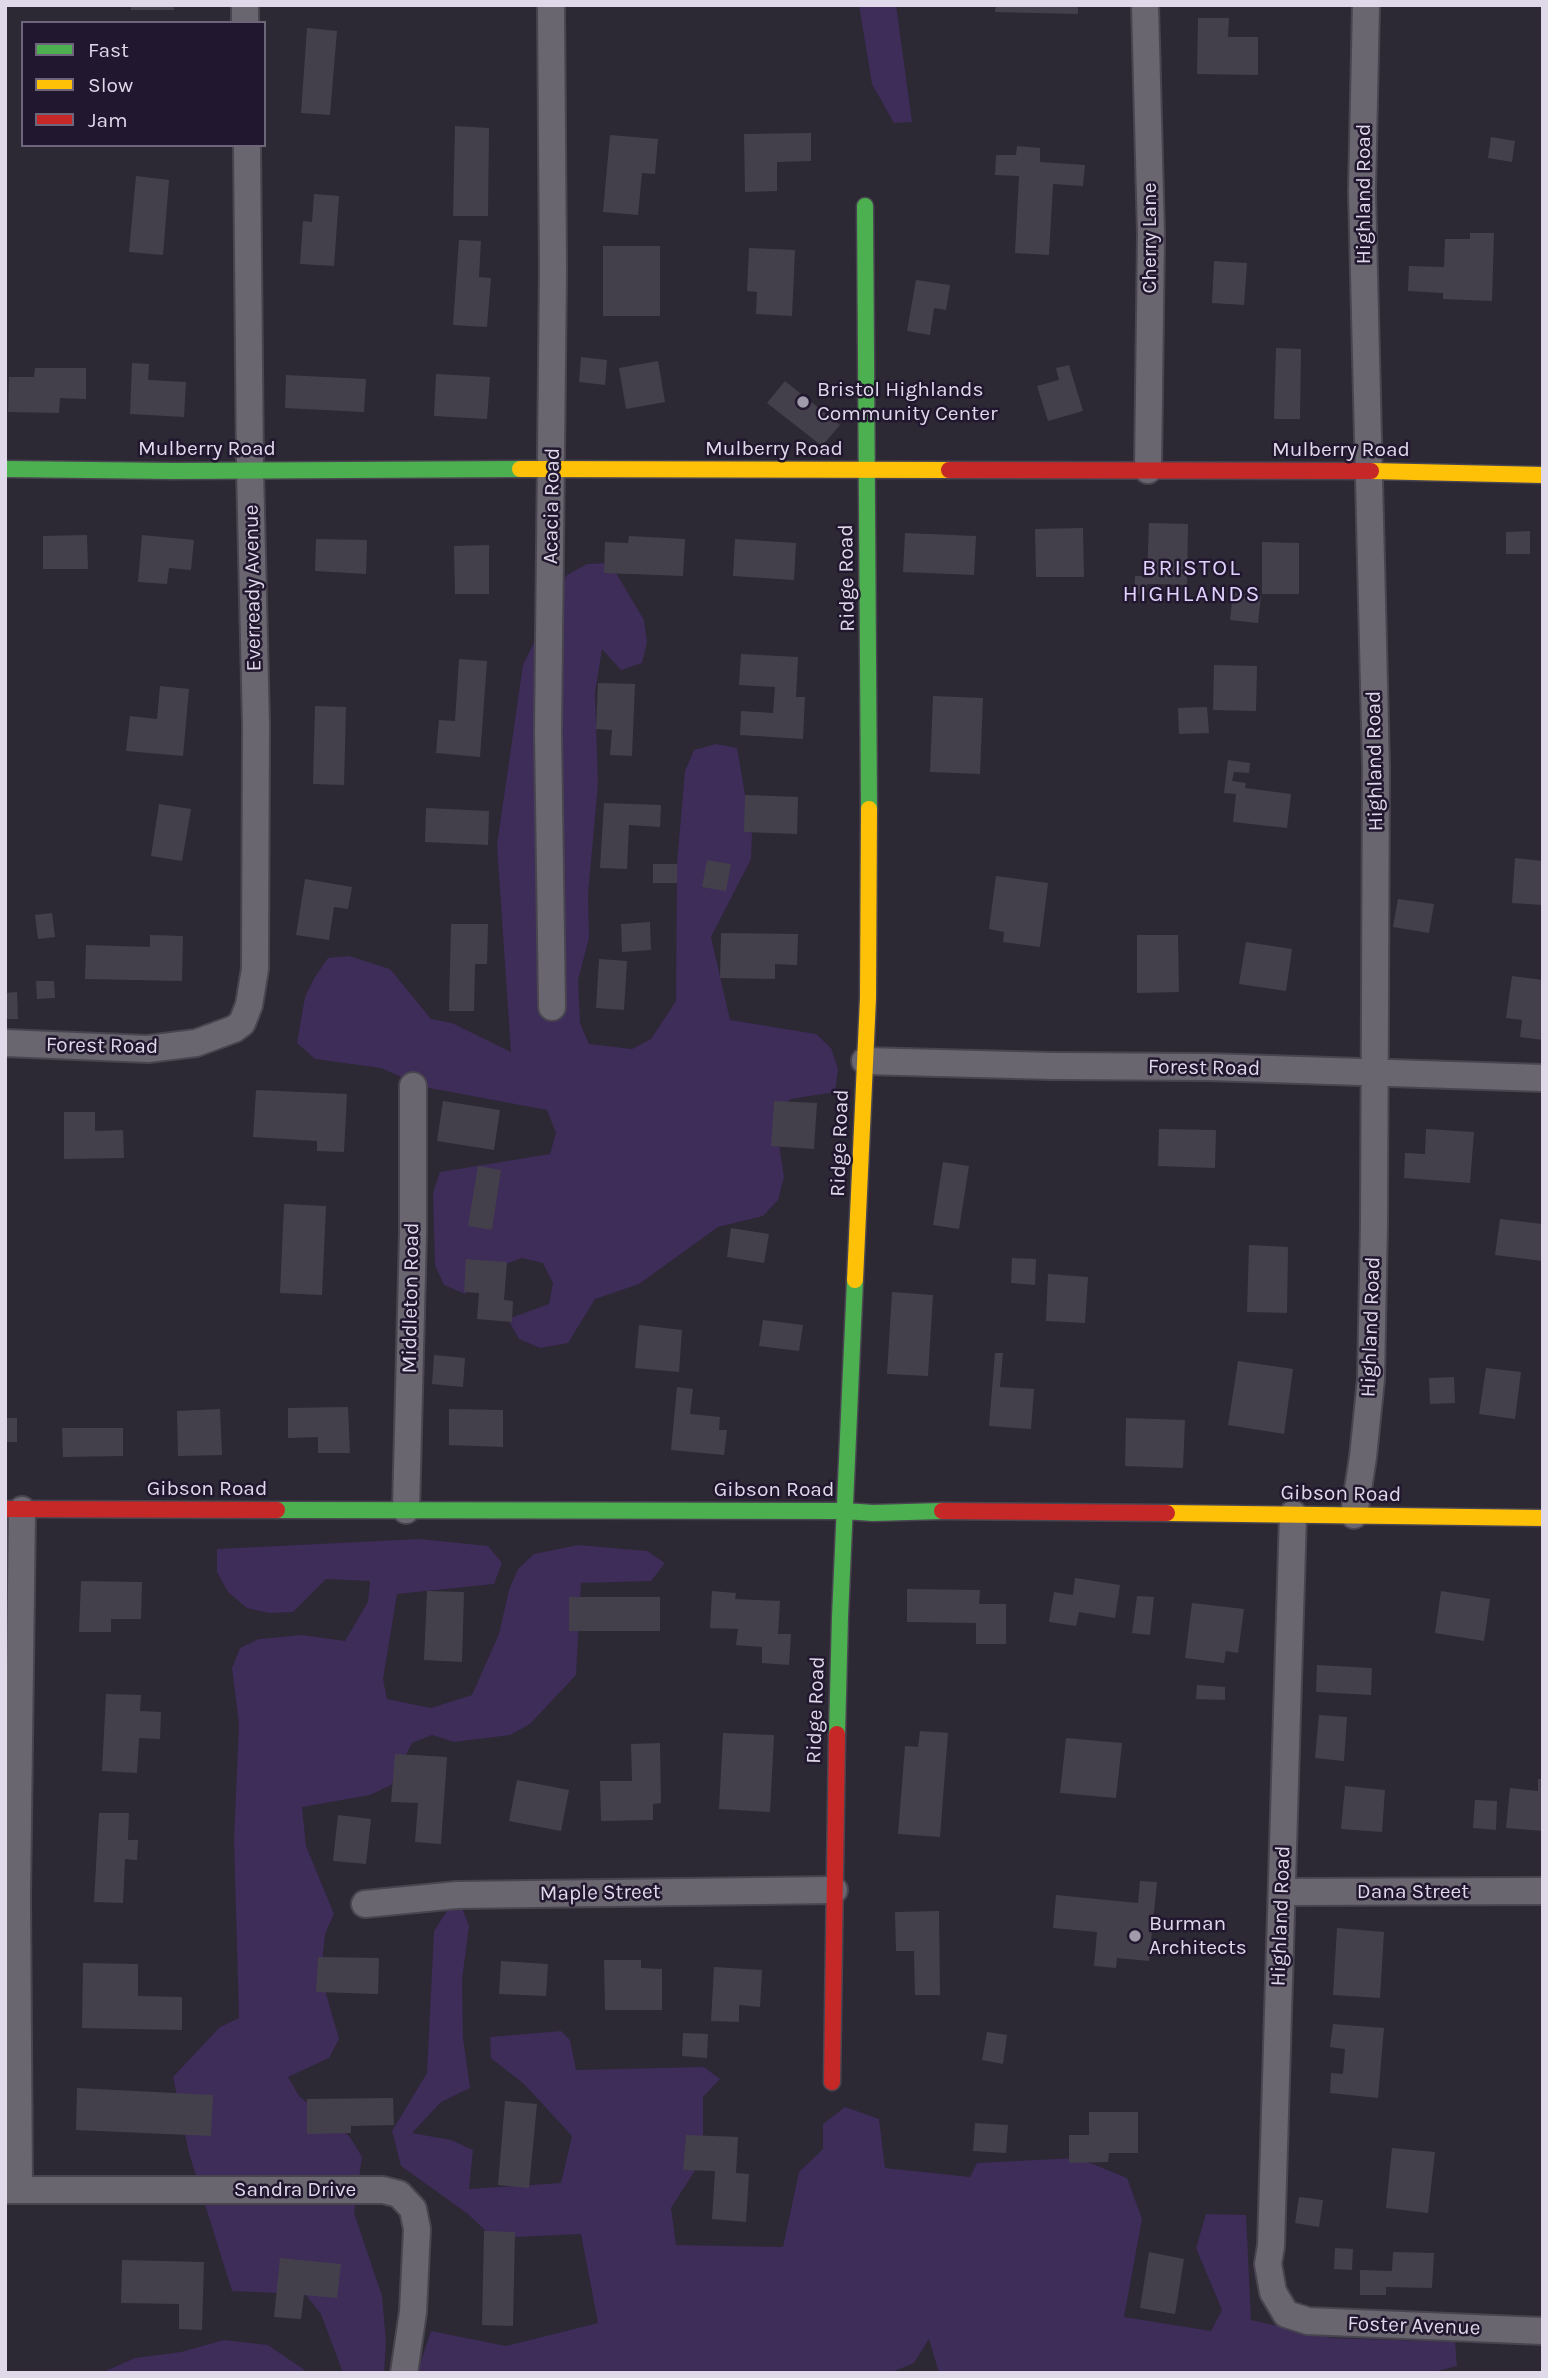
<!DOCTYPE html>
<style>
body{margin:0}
#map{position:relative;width:1548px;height:2378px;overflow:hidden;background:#2c2834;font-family:Karla,sans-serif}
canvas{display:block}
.frame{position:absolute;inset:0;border:7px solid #dfd9ea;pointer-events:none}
.legend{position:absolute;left:21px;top:21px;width:245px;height:126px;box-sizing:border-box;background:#21182f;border:2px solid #6d657a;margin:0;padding:9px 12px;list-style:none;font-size:21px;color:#dfd9ea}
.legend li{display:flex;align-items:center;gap:14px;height:35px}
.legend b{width:35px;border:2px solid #6d657a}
</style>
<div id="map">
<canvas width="1548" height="2378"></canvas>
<div class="frame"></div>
<ul class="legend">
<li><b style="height:9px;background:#4caf50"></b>Fast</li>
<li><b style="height:9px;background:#ffc107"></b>Slow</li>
<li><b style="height:9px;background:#c62828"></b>Jam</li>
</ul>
</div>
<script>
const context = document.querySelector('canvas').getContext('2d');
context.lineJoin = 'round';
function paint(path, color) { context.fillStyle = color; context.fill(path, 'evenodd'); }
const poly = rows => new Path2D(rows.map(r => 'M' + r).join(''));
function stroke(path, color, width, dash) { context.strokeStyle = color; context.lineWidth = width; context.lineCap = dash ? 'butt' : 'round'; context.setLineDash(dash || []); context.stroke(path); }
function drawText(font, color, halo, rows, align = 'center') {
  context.font = font + ' Karla,sans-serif'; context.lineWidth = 5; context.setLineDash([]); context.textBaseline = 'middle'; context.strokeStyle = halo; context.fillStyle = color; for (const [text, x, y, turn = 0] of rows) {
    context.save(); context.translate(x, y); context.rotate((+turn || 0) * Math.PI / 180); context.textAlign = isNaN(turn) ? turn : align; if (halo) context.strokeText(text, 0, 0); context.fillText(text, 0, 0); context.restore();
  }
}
paint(poly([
 [859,5,896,5,912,122,894,123,872,84],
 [610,563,644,620,647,642,642,663,621,670,602,649,595,693,598,784,588,894,589,938,578,980,580,1023,589,1044,632,1049,651,1039,676,1001,677,863,685,771,694,750,716,744,737,748,752,835,751,859,711,937,730,1020,816,1034,831,1048,838,1069,835,1092,791,1099,774,1113,784,1177,778,1200,763,1216,718,1227,639,1284,595,1299,568,1343,540,1348,519,1339,508,1319,549,1304,553,1283,543,1263,522,1258,501,1266,465,1294,444,1285,435,1265,433,1193,440,1172,550,1154,556,1133,547,1110,424,1087,381,1068,315,1059,297,1043,305,997,315,977,328,958,349,956,390,969,431,1019,452,1023,511,1052,497,845,523,665,567,575,587,564],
 [420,1539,488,1546,502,1563,494,1584,397,1594,383,1679,387,1699,431,1708,472,1695,499,1634,509,1590,518,1569,534,1554,578,1545,647,1551,665,1563,651,1581,581,1583,576,1675,530,1724,510,1735,454,1742,432,1735,412,1743,391,1785,370,1795,302,1807,306,1846,334,1914,325,1934,321,1976,339,2039,329,2058,288,2077,299,2096,350,2137,362,2157,354,2213,382,2296,386,2342,384,2373,343,2373,321,2314,305,2294,232,2291,189,2153,173,2077,220,2027,239,2018,234,1840,239,1724,232,1668,240,1648,259,1639,302,1635,345,1641,368,1602,370,1581,326,1579,293,1612,269,1613,247,1608,228,1592,217,1572,217,1549],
 [457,1895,469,1926,462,1980,463,2038,470,2088,441,2102,412,2133,451,2140,473,2150,469,2189,561,2183,572,2136,524,2084,491,2058,490,2037,561,2031,570,2040,576,2070,704,2067,720,2079,703,2097,703,2158,671,2208,676,2245,783,2247,799,2172,823,2149,823,2124,845,2107,879,2119,885,2168,970,2177,977,2163,1078,2158,1127,2178,1142,2219,1124,2317,1211,2331,1222,2310,1196,2248,1206,2214,1246,2215,1251,2320,1332,2338,1455,2342,1457,2366,1430,2373,939,2373,929,2339,914,2363,890,2373,417,2373,431,2331,506,2346,598,2323,581,2234,493,2238,468,2214,401,2166,392,2131,427,2073,434,1931],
 [224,2340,268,2345,309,2373,101,2373,135,2358,181,2352]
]), '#3e2c59');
paint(poly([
 [131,5,174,5,174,10,131,10],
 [996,5,1078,5,1078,14,995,12],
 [1198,18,1229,18,1228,37,1258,37,1258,75,1197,74],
 [307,28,337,31,330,115,301,113],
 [455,126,489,128,488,216,453,216],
 [811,133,811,161,777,162,777,191,745,192,744,134],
 [610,135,658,139,655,174,642,173,638,215,603,212],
 [1491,137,1515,141,1512,162,1488,158],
 [1017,146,1040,148,1040,162,1085,165,1083,186,1053,184,1049,255,1015,253,1019,176,995,175,996,155,1016,155],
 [136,176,169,180,163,255,129,252],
 [314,194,339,196,334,266,300,264,303,221,312,222],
 [1470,233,1494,233,1492,301,1443,299,1443,293,1408,291,1409,266,1444,267,1445,239,1470,239],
 [459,240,481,241,479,277,491,278,487,327,453,325],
 [603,246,660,246,660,316,603,316],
 [749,248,795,250,792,316,756,314,757,292,747,291],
 [1214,261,1247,263,1244,305,1212,303],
 [916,280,950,285,946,310,934,308,930,335,907,331],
 [1276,348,1301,349,1300,419,1274,419],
 [581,357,607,360,605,385,579,382],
 [658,361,665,402,626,409,619,368],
 [132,363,149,364,148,380,186,382,184,417,130,414],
 [1069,365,1083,411,1048,421,1037,386,1059,380,1056,368],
 [35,368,86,368,86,399,60,398,59,413,8,412,9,377,34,377],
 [436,374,490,377,487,419,434,416],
 [286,375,366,379,364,412,285,408],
 [785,381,840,425,822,446,767,403],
 [1149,523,1188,524,1187,585,1147,584,1146,595,1134,594,1135,576,1147,576],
 [1083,528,1084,577,1036,577,1035,529],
 [1530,531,1530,554,1506,554,1506,532],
 [905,533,976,536,974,575,903,572],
 [87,535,88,569,43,569,43,536],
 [142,535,194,540,191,570,169,568,167,584,138,582],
 [629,536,685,539,683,576,604,573,605,542,628,543],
 [316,539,367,540,366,574,315,571],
 [735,539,796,543,794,580,733,576],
 [1262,542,1299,543,1299,594,1262,594],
 [489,545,489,594,455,594,454,546],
 [1233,593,1261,596,1258,623,1230,620],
 [741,654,798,657,796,697,805,697,803,739,740,735,741,711,773,713,775,687,739,685],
 [459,659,487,661,480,757,436,753,439,720,455,721],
 [1214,665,1257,666,1256,711,1213,710],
 [598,683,635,684,632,756,610,755,612,730,596,729],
 [160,686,189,689,183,756,126,751,130,716,157,719],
 [933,696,983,698,980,774,930,772],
 [315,706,346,707,344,785,313,784],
 [1207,707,1209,733,1179,734,1178,708],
 [1228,760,1250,763,1249,773,1234,772,1232,781,1246,783,1245,788,1291,794,1287,828,1233,822,1236,794,1224,793],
 [745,795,798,797,797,834,744,832],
 [604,803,661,805,660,827,629,825,627,869,600,868],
 [159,804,191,809,182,861,151,856],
 [426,808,489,811,488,845,425,842],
 [1515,858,1543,861,1543,905,1512,903],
 [707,860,731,864,726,891,702,887],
 [653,864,677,864,677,883,653,883],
 [996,876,1048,883,1040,947,1003,942,1004,932,989,929],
 [305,879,352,887,348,909,334,907,329,940,296,935],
 [1398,899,1434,904,1429,933,1393,927],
 [52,913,55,937,38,939,35,915],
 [650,922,651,950,622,952,621,924],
 [451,924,488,924,487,964,475,964,474,1011,449,1011],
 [721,933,798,934,797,965,775,964,775,979,720,978],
 [150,935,183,936,182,981,85,979,86,945,150,947],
 [1137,935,1178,935,1179,992,1137,993],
 [1246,942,1292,949,1286,991,1239,984],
 [599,959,627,961,624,1010,596,1008],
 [1512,976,1543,980,1543,1040,1520,1037,1522,1020,1506,1018],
 [36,981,54,981,55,998,37,999],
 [17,992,18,1019,5,1019,5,993],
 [256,1090,347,1094,344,1152,317,1151,317,1141,253,1137],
 [443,1101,500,1110,494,1150,437,1141],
 [774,1101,817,1103,814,1149,771,1146],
 [64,1112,95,1112,95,1131,123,1130,124,1158,64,1159],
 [1159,1129,1216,1130,1215,1168,1158,1166],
 [1426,1129,1474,1132,1470,1183,1404,1178,1405,1153,1425,1154],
 [943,1162,969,1166,959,1229,933,1225],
 [478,1166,501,1170,492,1230,468,1226],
 [284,1204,326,1206,322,1295,280,1293],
 [1500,1219,1543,1224,1543,1261,1495,1255],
 [731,1228,769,1234,764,1263,727,1257],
 [1249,1245,1288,1247,1287,1313,1247,1312],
 [1012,1258,1036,1259,1035,1285,1011,1283],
 [466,1259,507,1262,504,1300,513,1301,512,1322,477,1319,479,1293,464,1292],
 [1048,1274,1088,1277,1085,1323,1046,1321],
 [892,1292,933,1295,928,1376,887,1374],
 [763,1320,803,1325,799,1351,759,1346],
 [639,1325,682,1330,679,1372,635,1368],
 [995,1353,1003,1353,1000,1387,1034,1389,1031,1429,989,1426],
 [434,1355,465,1358,463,1387,432,1384],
 [1238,1361,1293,1369,1284,1434,1228,1425],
 [1486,1368,1521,1372,1515,1419,1479,1414],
 [1454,1377,1455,1403,1430,1404,1429,1378],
 [677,1387,693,1389,690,1414,720,1417,719,1430,727,1430,724,1455,671,1450],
 [348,1407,350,1453,318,1453,318,1437,288,1438,288,1408],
 [220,1409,222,1455,178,1456,177,1411],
 [449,1409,503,1410,503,1447,449,1445],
 [5,1418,17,1418,17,1442,5,1442],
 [1126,1418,1185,1420,1183,1468,1125,1466],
 [62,1428,123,1428,123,1456,63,1457],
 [1075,1578,1120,1585,1115,1618,1079,1612,1076,1626,1049,1622,1054,1592,1073,1595],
 [81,1581,142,1582,141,1619,111,1619,111,1632,79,1632],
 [907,1589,980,1590,979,1604,1006,1604,1006,1644,976,1644,976,1623,907,1622],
 [427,1591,464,1592,462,1662,424,1660],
 [712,1591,736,1593,735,1599,780,1601,778,1634,791,1634,789,1665,762,1663,762,1647,736,1645,738,1629,710,1628],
 [1441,1591,1490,1599,1484,1641,1435,1633],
 [1137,1596,1154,1597,1150,1635,1132,1633],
 [569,1597,660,1597,660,1631,569,1631],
 [1192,1603,1244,1609,1238,1653,1226,1651,1224,1663,1185,1658],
 [1317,1665,1372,1668,1371,1695,1316,1692],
 [1197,1685,1225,1687,1225,1700,1196,1699],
 [106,1694,141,1695,140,1711,161,1712,160,1739,139,1738,137,1773,102,1771],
 [1319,1715,1347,1717,1344,1761,1315,1758],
 [920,1731,948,1733,940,1837,898,1834,905,1746,918,1747],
 [723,1733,774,1735,770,1812,719,1809],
 [1066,1738,1122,1743,1116,1798,1060,1793],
 [660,1743,661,1803,653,1804,653,1820,601,1821,600,1781,632,1781,631,1744],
 [395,1754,447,1757,441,1844,415,1842,418,1803,391,1802],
 [1538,1779,1543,1779,1543,1831,1506,1828,1510,1788,1538,1791],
 [517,1780,569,1790,561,1831,509,1821],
 [1345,1786,1385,1790,1382,1832,1341,1829],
 [1475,1800,1497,1801,1496,1830,1473,1828],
 [99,1813,129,1813,128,1840,138,1840,137,1860,125,1859,123,1903,94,1902],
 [338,1815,371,1819,366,1864,333,1861],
 [1140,1881,1157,1882,1149,1961,1117,1958,1116,1968,1094,1966,1097,1932,1053,1928,1056,1895,1138,1903],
 [939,1911,940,1995,915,1995,914,1951,896,1951,895,1912],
 [1337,1928,1384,1932,1380,1998,1333,1995],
 [318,1957,379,1958,378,1994,316,1992],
 [604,1960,641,1960,641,1968,662,1969,662,2010,605,2010],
 [501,1961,548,1964,546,1996,499,1994],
 [83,1963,138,1964,138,1996,182,1997,182,2030,82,2028],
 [714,1967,762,1970,760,2007,739,2005,739,2022,711,2021],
 [1333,2024,1384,2028,1378,2098,1330,2093,1331,2073,1343,2074,1345,2049,1330,2047],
 [987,2032,1007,2035,1003,2064,982,2060],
 [683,2033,708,2034,707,2058,682,2056],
 [77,2088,213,2095,211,2136,76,2130],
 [393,2098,394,2125,351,2126,351,2133,307,2134,307,2099],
 [505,2101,537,2104,529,2188,498,2185],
 [1089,2112,1138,2112,1138,2153,1109,2153,1108,2162,1069,2163,1069,2135,1089,2135],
 [975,2123,1008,2125,1006,2153,973,2151],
 [686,2135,738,2137,736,2173,749,2174,746,2222,712,2219,715,2171,683,2170],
 [1392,2148,1435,2152,1428,2213,1386,2208],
 [1299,2197,1323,2200,1319,2227,1295,2223],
 [484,2231,515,2232,513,2326,482,2325],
 [1335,2248,1353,2249,1352,2270,1334,2269],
 [1149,2252,1184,2259,1175,2314,1140,2308],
 [1393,2252,1434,2253,1432,2288,1386,2287,1386,2295,1360,2295,1360,2270,1392,2271],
 [280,2258,341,2264,337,2298,304,2295,301,2319,274,2317],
 [122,2260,204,2262,202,2330,179,2329,179,2304,121,2303]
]), '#44404b');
const street = poly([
 [245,5,245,23],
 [551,5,553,270,548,733,552,1007],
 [1145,5,1151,235,1148,470],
 [5,1043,148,1049,196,1043,234,1029,242,1023,249,1005,255,969,256,725,250,470,247,145],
 [865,1061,1052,1066,1209,1067,1543,1078],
 [406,1510,413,1233,413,1086],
 [1293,1514,1271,2246,1268,2264,1273,2292,1286,2314,1308,2321,1543,2331],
 [1354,1515,1363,1457,1371,1379,1374,1223,1376,767,1362,191,1366,5],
 [1282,1892,1543,1891],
 [365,1904,457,1895,834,1890],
 [5,2190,383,2190,399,2194,413,2209,417,2229,413,2312,404,2373],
 [19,2190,17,1895,22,1510]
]);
const fast = poly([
 [865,206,869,809],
 [5,469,174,471,520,469],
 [277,1510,845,1511,873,1513,942,1511],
 [837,1734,840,1617,855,1280]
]);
const slow = poly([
 [520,469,949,470],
 [1371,471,1543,475],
 [855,1280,868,998,869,809],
 [1167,1513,1543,1518]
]);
const jam = poly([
 [949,470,1371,471],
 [5,1509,277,1510],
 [942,1511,1167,1513],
 [832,2082,837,1734]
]);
stroke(street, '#494550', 30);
stroke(fast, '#494550', 19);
stroke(slow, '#494550', 19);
stroke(jam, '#494550', 19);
stroke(street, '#6a6670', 26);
stroke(fast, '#4caf50', 16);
stroke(slow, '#ffc107', 16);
stroke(jam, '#c62828', 16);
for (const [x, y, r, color] of [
 [803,402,7,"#a09baa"],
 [1135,1936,7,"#a09baa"]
]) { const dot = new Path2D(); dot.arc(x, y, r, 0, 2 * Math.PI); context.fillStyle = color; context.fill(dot); stroke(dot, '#21182f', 2.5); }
drawText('21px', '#dfd9ea', '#21182f', [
 ["Highland Road",1364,194,-90],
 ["Cherry Lane",1150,238,-90],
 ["Mulberry Road",207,449],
 ["Mulberry Road",774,449],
 ["Mulberry Road",1341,450],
 ["Acacia Road",552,506,-89],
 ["Ridge Road",847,578,-91],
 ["Everready Avenue",253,588,-91],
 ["Highland Road",1375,761,-91],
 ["Forest Road",102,1046,1],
 ["Forest Road",1204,1068,1],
 ["Ridge Road",840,1143,-88],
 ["Middleton Road",411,1298,-89],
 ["Highland Road",1371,1327,-88],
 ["Gibson Road",207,1489],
 ["Gibson Road",774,1490],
 ["Gibson Road",1341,1494,1],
 ["Ridge Road",816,1710,-88],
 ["Dana Street",1413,1892],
 ["Maple Street",600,1893,-1],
 ["Highland Road",1281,1916,-88],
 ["Sandra Drive",295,2190],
 ["Foster Avenue",1414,2326,2]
]);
drawText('21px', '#dfd9ea', '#21182f', [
 ["Bristol Highlands",817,390],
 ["Community Center",817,414],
 ["Burman",1149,1924],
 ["Architects",1149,1948]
], 'left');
context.letterSpacing = '2px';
drawText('23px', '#e1d2fd', '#21182f', [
 ["BRISTOL",1192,568],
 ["HIGHLANDS",1192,594]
]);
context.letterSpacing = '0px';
</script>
